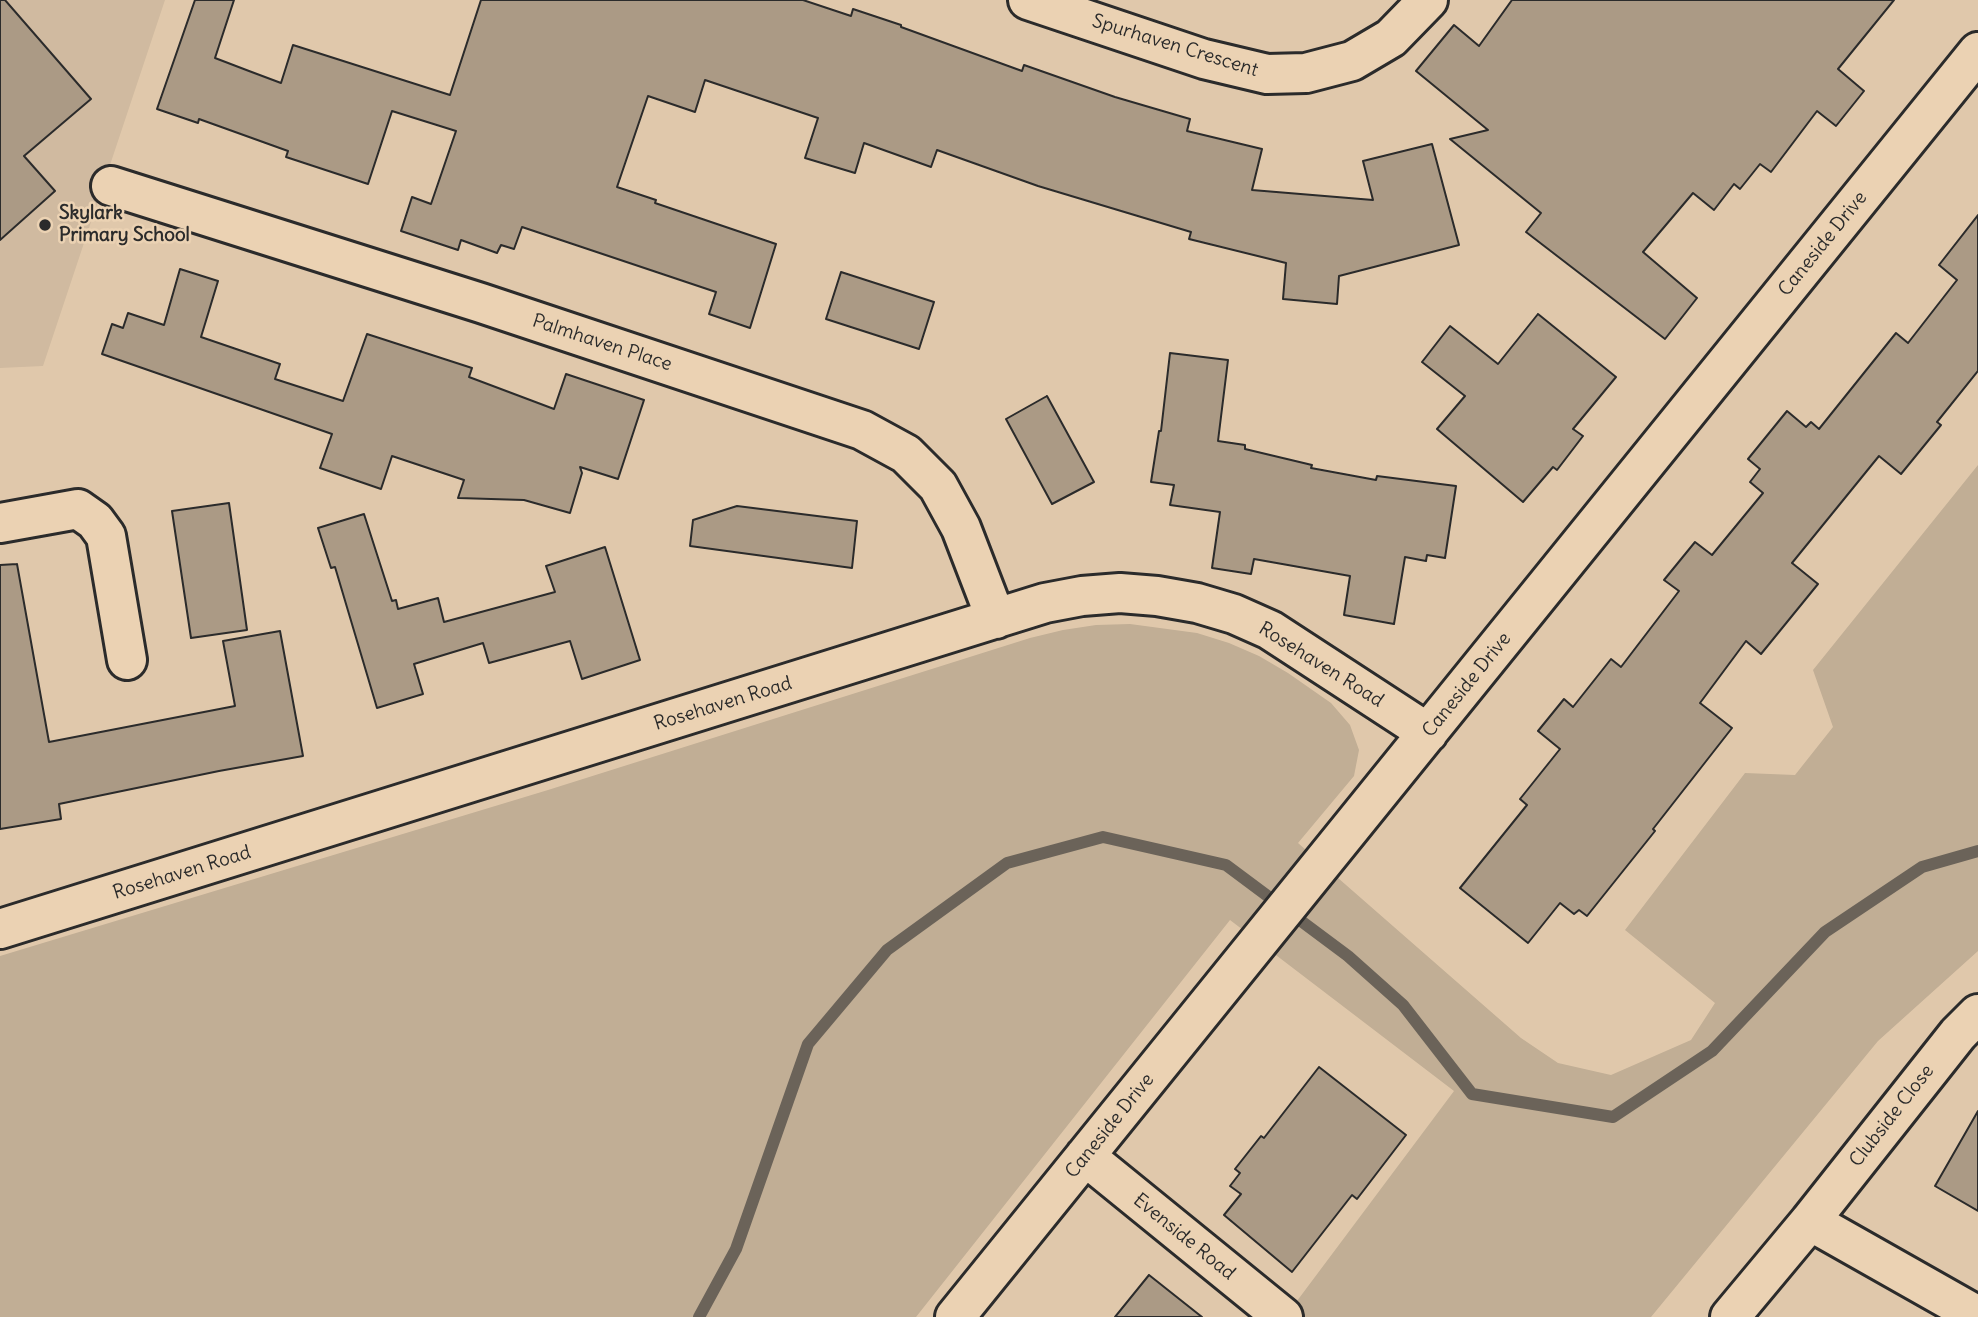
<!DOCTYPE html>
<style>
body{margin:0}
canvas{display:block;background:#e0c8ab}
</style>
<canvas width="1978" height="1317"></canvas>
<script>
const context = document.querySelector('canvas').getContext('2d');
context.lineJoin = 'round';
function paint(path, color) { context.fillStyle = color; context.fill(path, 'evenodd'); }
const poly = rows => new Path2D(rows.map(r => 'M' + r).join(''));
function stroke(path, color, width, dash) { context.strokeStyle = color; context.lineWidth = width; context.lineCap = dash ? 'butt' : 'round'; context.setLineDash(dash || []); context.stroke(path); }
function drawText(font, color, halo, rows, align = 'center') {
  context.font = font + ' Delius,sans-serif'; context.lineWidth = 5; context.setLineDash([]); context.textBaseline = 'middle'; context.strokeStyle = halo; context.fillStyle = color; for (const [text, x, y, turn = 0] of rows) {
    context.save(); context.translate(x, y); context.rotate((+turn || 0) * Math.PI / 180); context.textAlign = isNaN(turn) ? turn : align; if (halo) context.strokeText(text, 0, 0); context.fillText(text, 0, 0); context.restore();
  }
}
paint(poly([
 [0,0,165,0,43,366,0,368]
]), '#d0baa0');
paint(poly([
 [1978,465,1978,951,1878,1041,1651,1317,1285,1317,1454,1091,1230,920,916,1317,0,1317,0,956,548,790,1030,638,1063,630,1096,625,1130,624,1197,633,1229,643,1259,656,1288,673,1331,703,1350,725,1359,750,1354,776,1298,843,1521,1038,1558,1063,1611,1075,1691,1040,1715,1003,1625,930,1745,773,1795,775,1833,727,1813,670]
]), '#c1ae95');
stroke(poly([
 [699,1317,736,1249,808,1044,887,950,1007,863,1103,837,1226,865,1348,956,1403,1005,1472,1094,1613,1117,1712,1051,1825,932,1922,867,1978,851]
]), '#6b6359', 12);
const building = poly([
 [0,0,5,0,91,99,24,156,55,191,0,240,0,0],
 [195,0,234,0,215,58,249,71,281,83,293,45,450,95,481,0,803,0,851,16,853,9,901,25,901,27,1022,71,1024,65,1115,97,1190,119,1187,131,1262,149,1252,190,1373,200,1363,161,1432,144,1459,245,1339,276,1337,304,1283,299,1286,263,1189,239,1191,232,1038,186,937,150,931,167,864,143,855,173,805,158,818,118,705,80,695,112,648,96,617,187,656,200,655,203,776,244,750,328,709,314,716,292,522,227,514,249,501,245,497,253,461,240,458,250,401,231,412,197,431,204,456,131,392,111,368,184,286,157,288,151,199,119,198,123,157,109,195,0],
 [1512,0,1894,0,1838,69,1864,91,1836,126,1817,111,1771,172,1760,164,1740,189,1734,184,1714,210,1693,193,1643,252,1697,298,1665,339,1526,232,1541,213,1450,139,1488,130,1416,71,1454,25,1479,46,1512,0],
 [1978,215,1978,371,1937,422,1941,425,1901,474,1879,456,1792,563,1818,584,1761,654,1746,641,1700,703,1732,728,1653,829,1655,831,1587,916,1579,910,1574,914,1560,903,1528,943,1460,888,1527,805,1520,799,1560,749,1538,731,1564,699,1573,707,1611,659,1621,667,1679,591,1664,580,1695,542,1712,555,1763,493,1750,482,1760,469,1748,459,1787,411,1806,427,1811,422,1819,429,1896,333,1908,343,1957,280,1939,265,1978,215],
 [180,269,218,281,201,337,280,364,275,379,343,401,367,334,472,368,469,377,554,409,566,374,644,400,618,479,580,467,582,473,570,513,524,500,458,498,464,480,392,456,381,489,320,468,332,434,102,354,112,324,123,328,128,313,164,325,180,269],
 [841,272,934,302,919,349,826,319,841,272],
 [1538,314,1616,377,1573,429,1583,436,1557,470,1553,467,1523,502,1437,429,1465,396,1422,362,1450,326,1498,364,1538,314],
 [1170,353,1228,360,1218,441,1245,445,1245,449,1312,465,1311,468,1376,480,1377,476,1456,486,1445,558,1427,555,1426,561,1405,557,1394,624,1344,615,1350,576,1254,559,1251,574,1212,568,1220,512,1170,505,1174,485,1151,482,1159,431,1161,431,1170,353],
 [1047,396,1094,482,1052,504,1006,419,1047,396],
 [229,503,247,630,191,638,172,511,229,503],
 [737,506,857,521,852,568,690,546,693,520,737,506],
 [364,514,392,601,396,600,398,609,438,598,444,622,555,592,546,566,605,547,640,660,582,679,570,641,489,663,483,643,414,664,423,694,377,708,335,567,331,568,318,528,364,514],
 [17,564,49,742,235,706,223,641,280,631,303,756,219,771,59,804,61,819,0,829,0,565,17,564],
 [1319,1067,1406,1135,1357,1199,1352,1195,1292,1272,1224,1215,1241,1194,1230,1186,1240,1173,1235,1169,1261,1136,1264,1138,1319,1067],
 [1978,1111,1978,1211,1935,1186,1978,1111],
 [1149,1275,1202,1317,1115,1317,1149,1275]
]);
paint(building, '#ab9a85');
stroke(building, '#2b2b2b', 2);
const minor = poly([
 [1028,0,1204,59,1267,74,1306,73,1352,61,1391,38,1428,0],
 [111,186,481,303,862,430,906,454,938,486,961,528,996,619],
 [0,523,78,509,95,521,106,536,127,660],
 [0,929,1045,603,1082,596,1120,593,1157,596,1197,603,1234,614,1270,630,1428,733],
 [1085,1156,1283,1317],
 [1810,1221,1958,1034,1978,1014],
 [955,1317,1978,52],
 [1730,1317,1810,1221,1978,1316]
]);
stroke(minor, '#2b2b2b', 44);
stroke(minor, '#ebd2b3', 38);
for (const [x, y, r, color] of [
 [45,225,7,"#2b2b2b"]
]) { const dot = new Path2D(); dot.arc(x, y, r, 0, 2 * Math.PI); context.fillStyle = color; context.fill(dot); stroke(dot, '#ebd2b3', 2.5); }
drawText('19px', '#2b2b2b', '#ebd2b3', [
 ["Spurhaven Crescent",1175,46,17],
 ["Caneside Drive",1823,244,-51],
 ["Palmhaven Place",602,343,18],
 ["Rosehaven Road",1321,665,32],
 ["Caneside Drive",1467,685,-51],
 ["Rosehaven Road",723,704,-17],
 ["Rosehaven Road",182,873,-17],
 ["Clubside Close",1892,1116,-52],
 ["Caneside Drive",1110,1126,-51],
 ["Evenside Road",1184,1237,39]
]);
drawText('bold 19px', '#2b2b2b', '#ebd2b3', [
 ["Skylark",59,214],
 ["Primary School",59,236]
], 'left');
</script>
